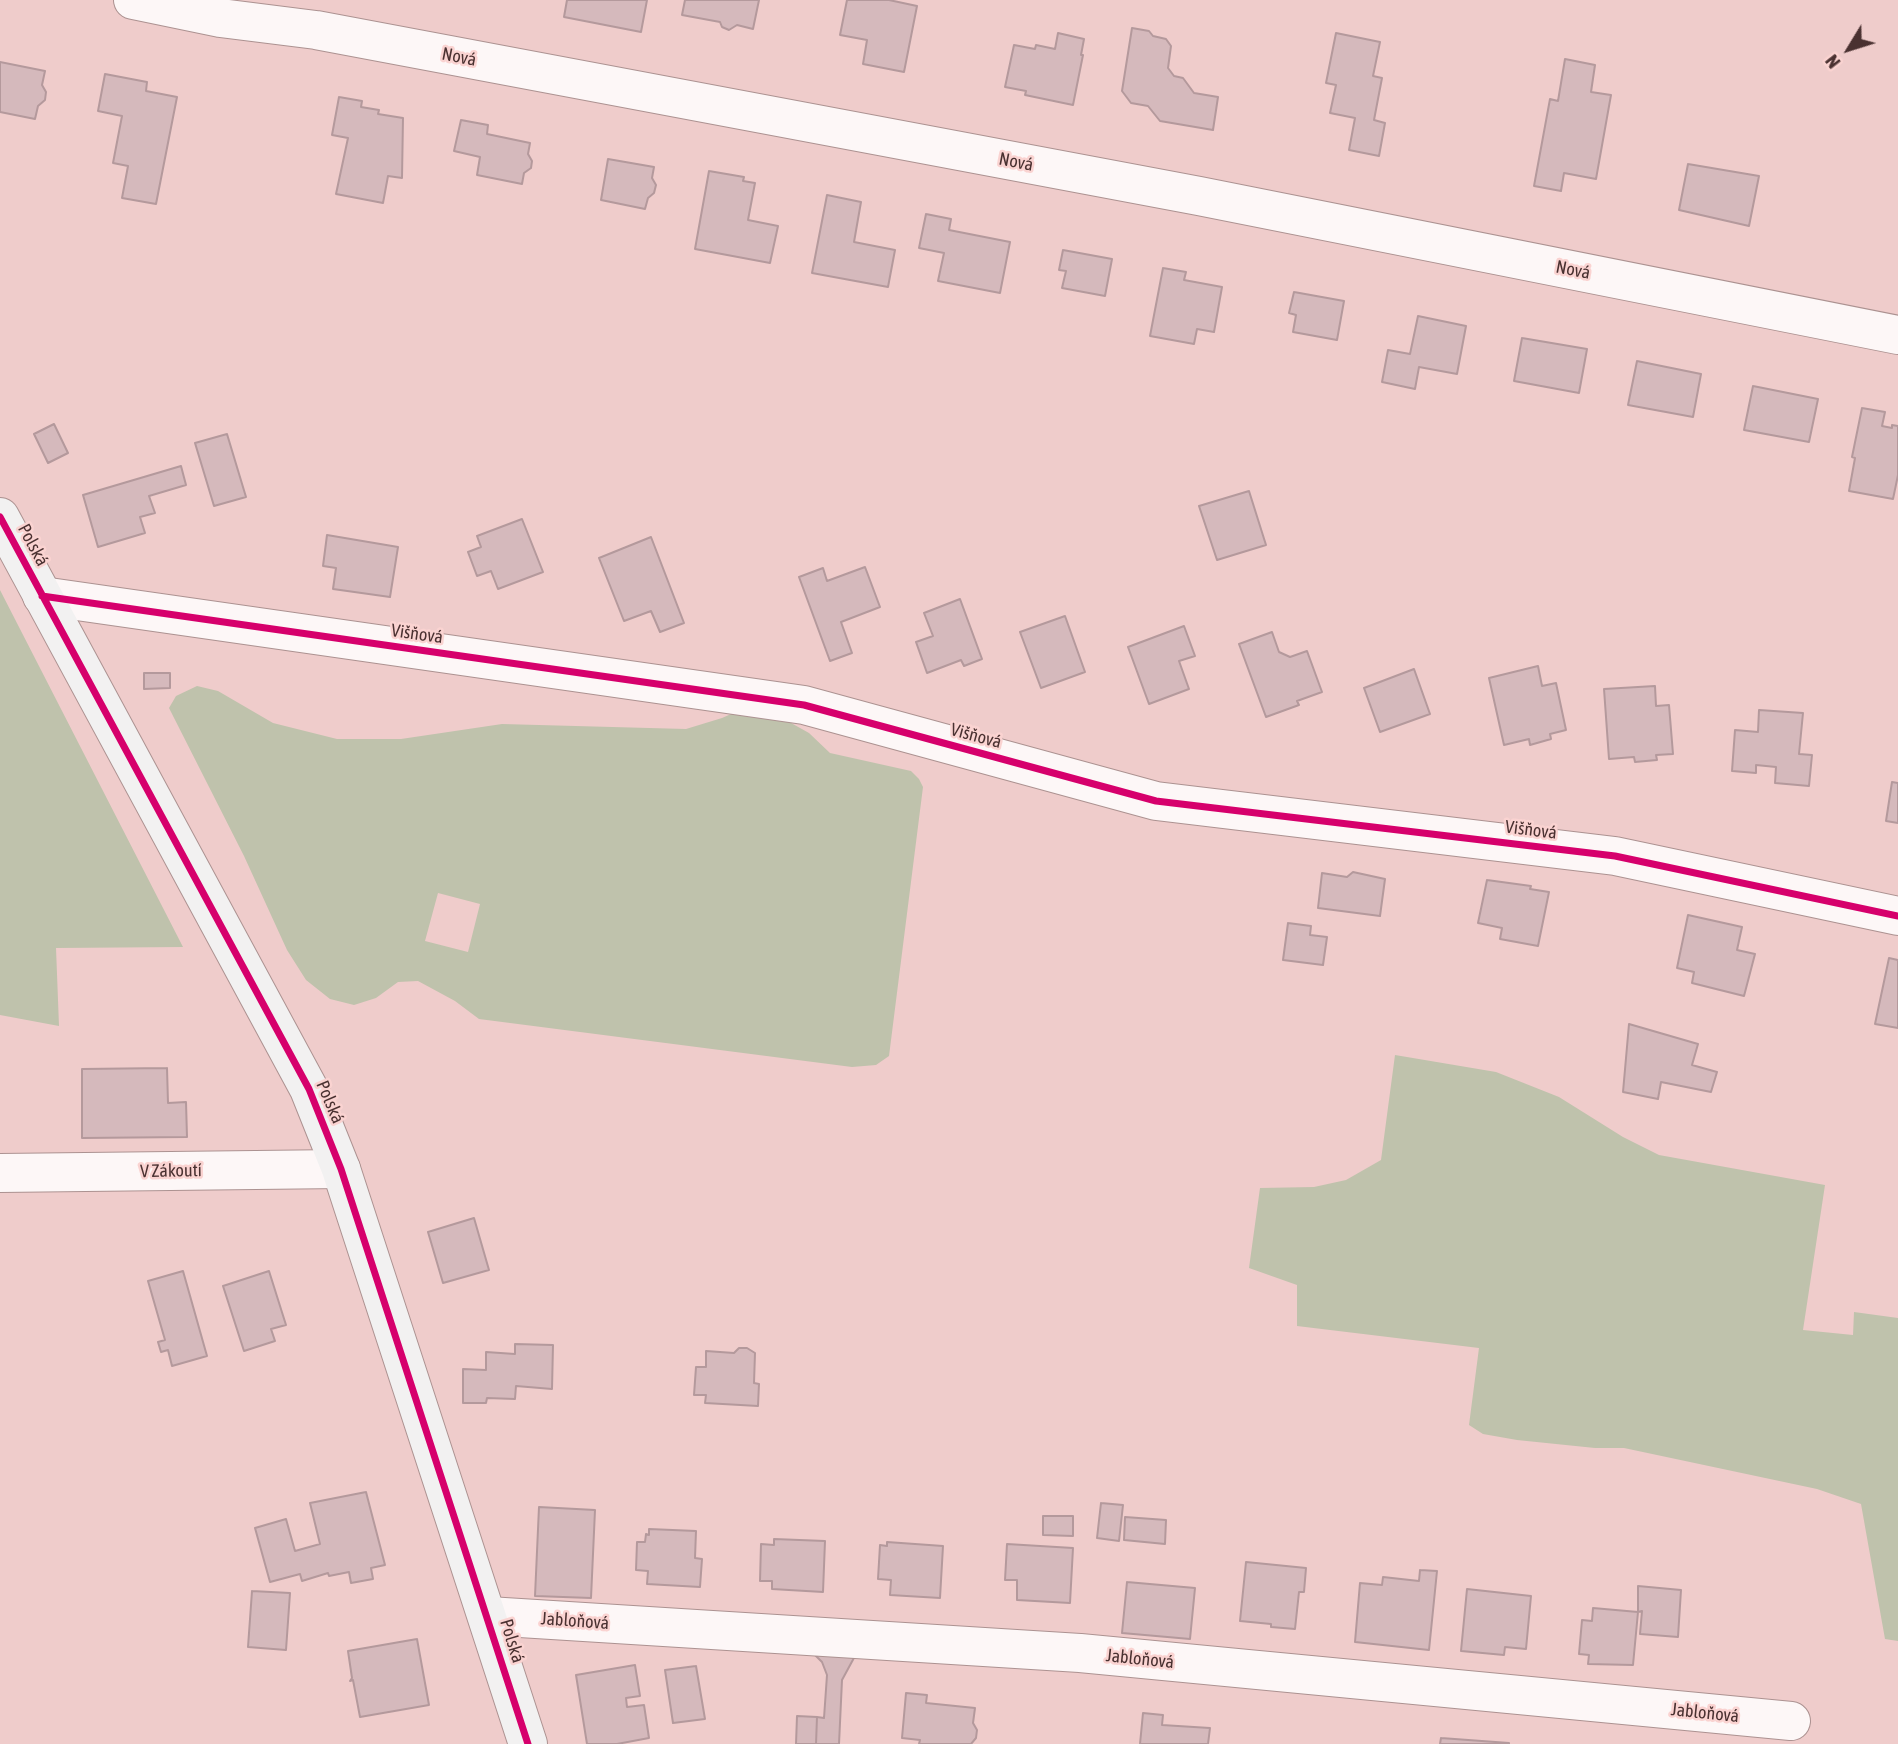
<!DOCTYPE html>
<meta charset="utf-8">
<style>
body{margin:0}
#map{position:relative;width:1898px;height:1744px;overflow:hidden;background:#efcccb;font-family:"Asap Condensed",sans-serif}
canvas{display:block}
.north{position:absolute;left:1814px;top:14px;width:70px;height:70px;-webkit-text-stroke:5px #fad3d1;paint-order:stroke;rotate:232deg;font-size:19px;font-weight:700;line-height:28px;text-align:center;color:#4a3131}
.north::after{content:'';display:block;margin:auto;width:24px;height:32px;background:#4a3131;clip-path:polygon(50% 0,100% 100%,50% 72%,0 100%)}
</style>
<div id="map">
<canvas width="1898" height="1744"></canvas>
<div class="north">N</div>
</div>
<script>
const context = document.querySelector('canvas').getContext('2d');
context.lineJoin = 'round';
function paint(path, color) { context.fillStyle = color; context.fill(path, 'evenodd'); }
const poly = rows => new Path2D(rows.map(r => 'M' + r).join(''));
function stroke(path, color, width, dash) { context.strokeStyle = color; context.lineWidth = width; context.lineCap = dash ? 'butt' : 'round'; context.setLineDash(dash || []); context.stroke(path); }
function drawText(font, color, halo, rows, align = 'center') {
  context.font = font + ' "Asap Condensed",sans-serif'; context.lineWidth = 5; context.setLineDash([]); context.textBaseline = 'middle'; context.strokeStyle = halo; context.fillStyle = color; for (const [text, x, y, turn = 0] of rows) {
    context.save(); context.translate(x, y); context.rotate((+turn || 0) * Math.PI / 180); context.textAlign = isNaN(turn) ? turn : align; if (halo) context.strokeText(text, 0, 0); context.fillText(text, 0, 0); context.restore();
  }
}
paint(poly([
 [0,590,183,947,56,948,59,1026,0,1015],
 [197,686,218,691,273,723,337,739,401,739,502,724,686,729,722,718,745,708,775,714,809,733,830,753,911,771,919,779,923,787,889,1056,876,1065,852,1067,479,1019,455,1001,418,981,398,982,376,998,354,1005,330,999,306,980,287,950,244,856,169,708,176,696],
 [438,893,480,904,468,952,425,941],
 [1395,1055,1496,1072,1559,1097,1623,1137,1659,1155,1825,1185,1803,1330,1853,1335,1854,1312,1898,1318,1898,1641,1885,1639,1861,1504,1817,1489,1624,1448,1595,1448,1517,1440,1483,1434,1469,1425,1479,1348,1297,1326,1297,1285,1249,1268,1260,1188,1314,1187,1346,1180,1381,1160]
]), '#bfc2ac');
const building = poly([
 [567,0,647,0,641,32,564,17,567,0],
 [685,0,759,0,753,29,737,25,729,30,722,27,720,22,682,15,685,0],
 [847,0,889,0,917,6,904,72,863,64,867,40,840,35,847,0],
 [1132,28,1149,31,1153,36,1166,39,1171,46,1168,68,1174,76,1183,78,1194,93,1218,97,1213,130,1160,121,1148,106,1131,103,1122,91,1132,28],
 [1058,33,1084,39,1081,55,1083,55,1073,105,1025,95,1026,91,1005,87,1014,45,1035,49,1036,45,1055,49,1058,33],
 [1336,33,1380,42,1373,76,1382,78,1374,120,1385,123,1379,156,1349,150,1355,118,1330,113,1336,85,1326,83,1336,33],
 [1565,59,1595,65,1591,92,1611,95,1596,179,1564,173,1561,191,1534,186,1550,99,1558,101,1565,59],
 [0,62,45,71,42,85,46,92,45,100,38,106,35,119,0,112,0,62],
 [105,74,147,82,146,91,177,97,156,204,122,198,128,166,113,163,122,116,98,111,105,74],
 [339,97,362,101,361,107,379,110,378,114,403,118,402,178,388,176,383,203,336,194,348,138,332,135,339,97],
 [461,120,488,125,487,134,530,143,528,154,532,161,531,168,524,173,522,184,477,175,480,157,454,151,461,120],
 [608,159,654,167,652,178,656,185,654,193,648,198,645,209,601,200,608,159],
 [1688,164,1759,176,1749,226,1679,210,1688,164],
 [709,171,744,177,743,181,755,183,748,220,778,226,770,263,695,249,709,171],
 [827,195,861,202,854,242,895,250,888,287,812,273,827,195],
 [926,214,951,219,949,230,1010,242,1000,293,938,281,944,253,919,248,926,214],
 [1063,250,1112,259,1105,296,1062,288,1066,271,1059,270,1063,250],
 [1163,268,1186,272,1184,280,1222,287,1214,332,1197,329,1194,344,1150,336,1163,268],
 [1294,292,1344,301,1337,340,1293,332,1296,315,1289,313,1294,292],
 [1418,316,1466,326,1457,374,1419,367,1415,389,1382,382,1388,350,1410,354,1418,316],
 [1522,338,1587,349,1579,393,1514,381,1522,338],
 [1637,361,1701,374,1693,417,1628,405,1637,361],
 [1753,386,1818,399,1809,442,1744,430,1753,386],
 [1862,408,1885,412,1882,426,1892,428,1892,425,1898,426,1898,475,1893,499,1849,491,1855,458,1852,457,1862,408],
 [54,424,68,453,48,463,34,434,54,424],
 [227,434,246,497,214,506,195,443,227,434],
 [181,466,186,485,149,496,155,513,140,517,145,533,98,547,83,495,181,466],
 [1249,491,1266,545,1217,560,1199,506,1249,491],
 [522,519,543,572,498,589,491,571,477,576,468,552,481,547,477,536,522,519],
 [327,535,398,547,390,597,333,589,336,568,323,566,327,535],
 [651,537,684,623,660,632,651,611,624,621,599,558,651,537],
 [865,567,880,607,841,622,852,653,830,661,799,577,823,568,827,581,865,567],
 [960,599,982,659,964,666,961,660,927,673,916,642,933,636,924,613,960,599],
 [1065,616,1085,672,1041,688,1020,632,1065,616],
 [1184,626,1195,656,1179,661,1189,689,1149,704,1128,647,1184,626],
 [1272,632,1279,652,1290,657,1307,651,1322,692,1297,701,1299,705,1266,717,1239,644,1272,632],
 [1538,666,1542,686,1556,683,1566,730,1550,734,1551,739,1530,745,1529,739,1504,745,1489,678,1538,666],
 [1414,669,1430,714,1380,732,1364,688,1414,669],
 [144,673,170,673,170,688,144,689,144,673],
 [1655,686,1656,706,1669,705,1673,754,1656,755,1657,760,1635,762,1634,757,1609,759,1604,689,1655,686],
 [1759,710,1803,713,1799,754,1812,755,1809,786,1775,783,1776,767,1756,765,1756,773,1732,771,1735,730,1758,732,1759,710],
 [1892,782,1898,783,1898,823,1886,821,1892,782],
 [1353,872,1385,879,1380,916,1318,908,1322,873,1347,877,1353,872],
 [1487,880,1531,886,1530,889,1549,892,1538,946,1500,939,1502,928,1478,923,1487,880],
 [1688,915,1742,927,1737,950,1755,954,1744,996,1692,983,1694,972,1677,968,1688,915],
 [1288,923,1311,926,1310,935,1327,937,1323,965,1283,960,1288,923],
 [1889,958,1898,960,1898,1028,1875,1024,1889,958],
 [1629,1024,1698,1044,1692,1065,1717,1072,1711,1092,1661,1082,1658,1099,1623,1092,1629,1024],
 [167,1068,168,1103,186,1102,187,1137,82,1138,82,1069,167,1068],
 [474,1218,489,1270,443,1283,428,1232,474,1218],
 [183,1271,207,1356,172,1366,168,1350,161,1352,158,1342,165,1340,148,1281,183,1271],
 [269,1271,286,1325,271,1329,275,1341,244,1351,223,1286,269,1271],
 [515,1344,553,1345,552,1389,516,1386,515,1399,487,1398,486,1403,463,1403,463,1369,486,1370,486,1352,515,1354,515,1344],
 [739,1348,747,1348,755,1353,754,1383,759,1384,758,1406,705,1403,706,1395,694,1395,696,1367,706,1367,706,1351,734,1353,739,1348],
 [366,1492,385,1565,371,1568,373,1579,351,1583,349,1572,329,1576,328,1573,302,1581,300,1574,270,1582,255,1528,286,1519,295,1551,320,1544,310,1503,366,1492],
 [1101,1503,1123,1505,1119,1541,1097,1538,1101,1503],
 [539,1507,595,1510,591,1598,535,1596,539,1507],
 [1043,1516,1073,1516,1073,1536,1043,1535,1043,1516],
 [1125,1517,1166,1520,1165,1544,1124,1540,1125,1517],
 [649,1529,696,1531,695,1558,702,1559,700,1587,647,1584,648,1571,636,1570,637,1542,645,1542,646,1534,649,1535,649,1529],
 [774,1539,825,1541,823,1592,772,1589,772,1581,760,1581,761,1544,774,1545,774,1539],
 [887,1542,943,1546,940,1598,890,1595,891,1580,878,1579,880,1545,887,1546,887,1542],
 [1007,1544,1073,1548,1070,1603,1017,1600,1017,1580,1005,1580,1007,1544],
 [1246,1562,1306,1568,1304,1592,1299,1592,1295,1629,1271,1627,1271,1624,1240,1621,1246,1562],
 [1420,1570,1437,1571,1429,1650,1355,1642,1360,1583,1382,1585,1383,1577,1419,1581,1420,1570],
 [1127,1582,1195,1588,1190,1639,1122,1633,1127,1582],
 [1638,1586,1681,1590,1678,1637,1640,1634,1642,1611,1638,1612,1638,1586],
 [1467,1589,1531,1596,1526,1649,1505,1647,1504,1655,1461,1651,1467,1589],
 [252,1591,290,1593,286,1650,248,1647,252,1591],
 [1593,1608,1638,1612,1633,1665,1588,1664,1589,1655,1579,1654,1582,1620,1592,1621,1593,1608],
 [417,1639,429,1705,360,1717,353,1680,350,1681,352,1678,348,1651,417,1639],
 [812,1652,855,1656,842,1680,839,1744,816,1744,817,1717,824,1718,827,1675,822,1662,812,1652],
 [635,1665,640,1696,626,1698,627,1707,644,1705,649,1738,617,1744,587,1744,576,1675,635,1665],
 [696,1666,705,1719,673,1723,665,1670,696,1666],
 [906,1693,927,1695,926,1703,975,1708,973,1723,977,1730,976,1738,971,1744,919,1744,920,1740,902,1738,906,1693],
 [1143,1713,1163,1715,1162,1725,1210,1728,1208,1744,1140,1744,1143,1713],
 [797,1716,817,1717,816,1744,796,1744,797,1716],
 [1441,1738,1509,1743,1509,1744,1440,1744,1441,1738]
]);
paint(building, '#d5b9bc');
stroke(building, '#b4999c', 2);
const street = poly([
 [133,0,220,18,316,30,1199,196,1898,335],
 [42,596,804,705,1156,801,1615,856,1898,916],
 [0,1173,341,1169],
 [488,1616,1080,1653,1791,1721]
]);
const secondary = poly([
 [0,517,309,1089,341,1169,528,1744]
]);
stroke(street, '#ac9291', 40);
stroke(secondary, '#ac9291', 40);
stroke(street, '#fdf7f7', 38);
stroke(secondary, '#f2f1f1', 38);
stroke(poly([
 [0,517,309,1089,341,1169,528,1744],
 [42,596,804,705,1156,801,1615,856,1898,916]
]), '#d6006c', 7);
drawText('18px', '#4a3131', '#fad3d1', [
 ["Nová",459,57,11],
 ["Nová",1016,162,11],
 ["Nová",1573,270,11],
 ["Polská",33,545,62],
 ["Višňová",417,634,8],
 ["Višňová",976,736,15],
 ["Višňová",1531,830,7],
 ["Polská",330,1102,67],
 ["V Zákoutí",171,1171,-1],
 ["Jabloňová",575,1621,4],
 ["Polská",512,1641,73],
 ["Jabloňová",1140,1659,6],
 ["Jabloňová",1705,1713,6]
]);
</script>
